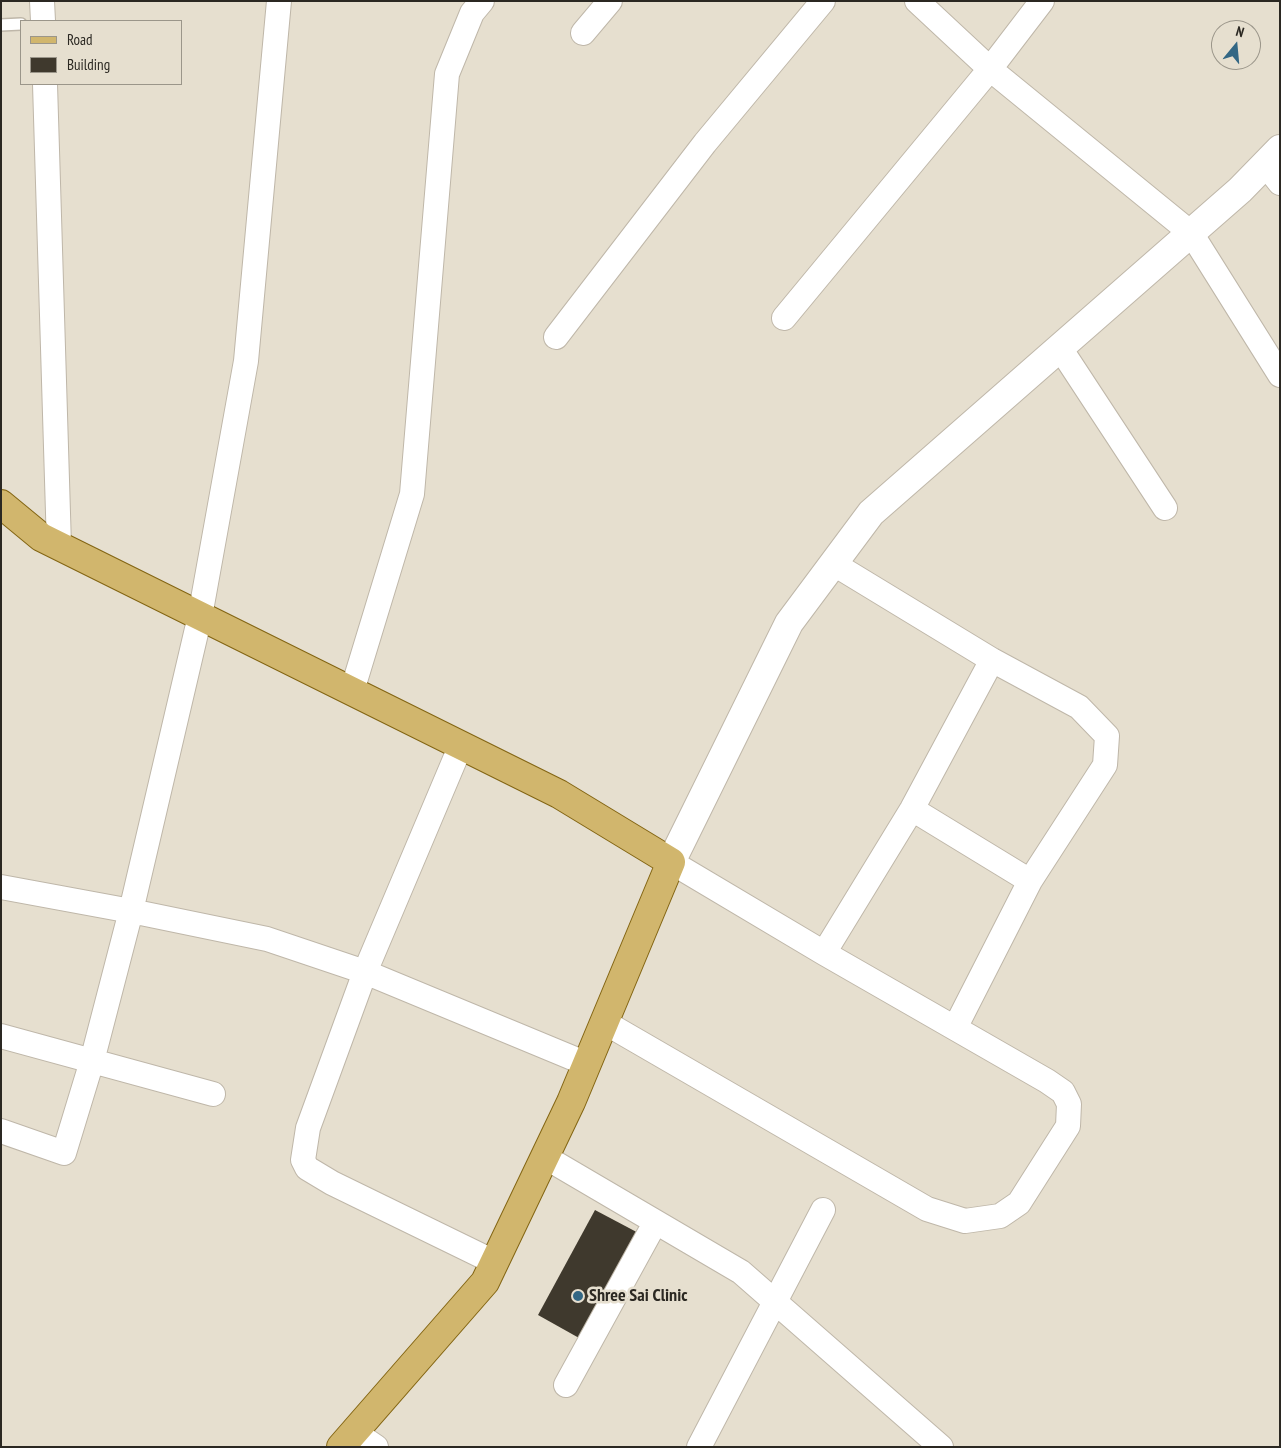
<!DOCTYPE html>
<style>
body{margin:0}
#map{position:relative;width:1281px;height:1448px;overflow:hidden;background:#e6dfcf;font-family:"PT Sans Narrow",sans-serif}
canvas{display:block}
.frame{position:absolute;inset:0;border:2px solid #2b2822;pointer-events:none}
.legend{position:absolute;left:20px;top:20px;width:162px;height:65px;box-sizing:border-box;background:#e6dfcf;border:1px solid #9b968a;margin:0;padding:6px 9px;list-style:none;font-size:15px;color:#2b2822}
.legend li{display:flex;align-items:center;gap:10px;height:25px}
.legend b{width:25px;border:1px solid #9b968a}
.north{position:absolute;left:1211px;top:20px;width:50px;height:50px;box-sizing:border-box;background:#e6dfcf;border:1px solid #9b968a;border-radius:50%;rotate:17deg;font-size:14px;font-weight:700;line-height:20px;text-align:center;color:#2b2822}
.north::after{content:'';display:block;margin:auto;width:18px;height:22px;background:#336784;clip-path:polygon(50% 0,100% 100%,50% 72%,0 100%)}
</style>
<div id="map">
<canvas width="1281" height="1448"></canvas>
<div class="frame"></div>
<ul class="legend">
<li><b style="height:6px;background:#d1b66d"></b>Road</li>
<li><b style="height:14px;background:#3f392d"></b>Building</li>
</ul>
<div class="north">N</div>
</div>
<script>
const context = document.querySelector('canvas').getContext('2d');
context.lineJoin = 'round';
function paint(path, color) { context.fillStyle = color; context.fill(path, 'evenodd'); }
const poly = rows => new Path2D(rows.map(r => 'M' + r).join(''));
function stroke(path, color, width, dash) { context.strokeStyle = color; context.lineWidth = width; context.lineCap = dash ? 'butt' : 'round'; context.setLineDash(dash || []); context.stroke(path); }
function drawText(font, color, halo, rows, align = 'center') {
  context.font = font + ' "PT Sans Narrow",sans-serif'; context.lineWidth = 5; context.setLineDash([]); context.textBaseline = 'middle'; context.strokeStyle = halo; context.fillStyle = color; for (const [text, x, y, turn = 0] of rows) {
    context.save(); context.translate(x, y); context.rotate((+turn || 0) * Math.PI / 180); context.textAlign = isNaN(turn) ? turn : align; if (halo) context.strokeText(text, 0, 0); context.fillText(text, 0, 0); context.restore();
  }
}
paint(poly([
 [595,1210,646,1237,588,1343,538,1315]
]), '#3f392d');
const service = poly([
 [1,25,21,24]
]);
const minor = poly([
 [42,1,43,21],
 [917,1,990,69,1191,233,1280,375],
 [583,33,610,1],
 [45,84,59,546],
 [1265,164,1280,183],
 [784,318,990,69,1042,1],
 [556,337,705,143,823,1],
 [1060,348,1165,508],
 [834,564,992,660,1079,707,1107,736,1105,765,1030,881,955,1028],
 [352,691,412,494,447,74,472,13,482,1],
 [461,745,365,972,308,1128,303,1160,307,1168,332,1183,494,1262],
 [912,809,1030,881],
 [1,887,131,911,267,939,365,972,587,1064],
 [824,953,912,809,992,660],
 [604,1022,927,1209,965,1221,1000,1216,1019,1203,1068,1126,1069,1104,1063,1092,1047,1081,824,953,671,862],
 [1,1036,213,1094],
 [1,1131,64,1153,92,1061,131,911,200,616,246,361,279,1],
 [545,1157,741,1272,941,1447],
 [566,1385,655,1223],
 [354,1432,376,1447],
 [699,1447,823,1210]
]);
const tertiary = poly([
 [671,862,789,623,871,513,1240,190,1280,149]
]);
const primary = poly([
 [1,504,41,537,559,794,671,862,571,1102,485,1282,341,1447]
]);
stroke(service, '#bfb7a9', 14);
stroke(minor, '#bfb7a9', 26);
stroke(tertiary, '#bfb7a9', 30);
stroke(primary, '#836513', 30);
stroke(service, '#fff', 11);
stroke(minor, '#fff', 24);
stroke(tertiary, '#fff', 28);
stroke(primary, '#d1b66d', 28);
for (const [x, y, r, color] of [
 [578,1296,6,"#336784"]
]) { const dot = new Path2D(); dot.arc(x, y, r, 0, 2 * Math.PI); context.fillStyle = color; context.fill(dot); stroke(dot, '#e6dfcf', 2); }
drawText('bold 18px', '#2b2822', '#e6dfcf', [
 ["Shree Sai Clinic",589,1296]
], 'left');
</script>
